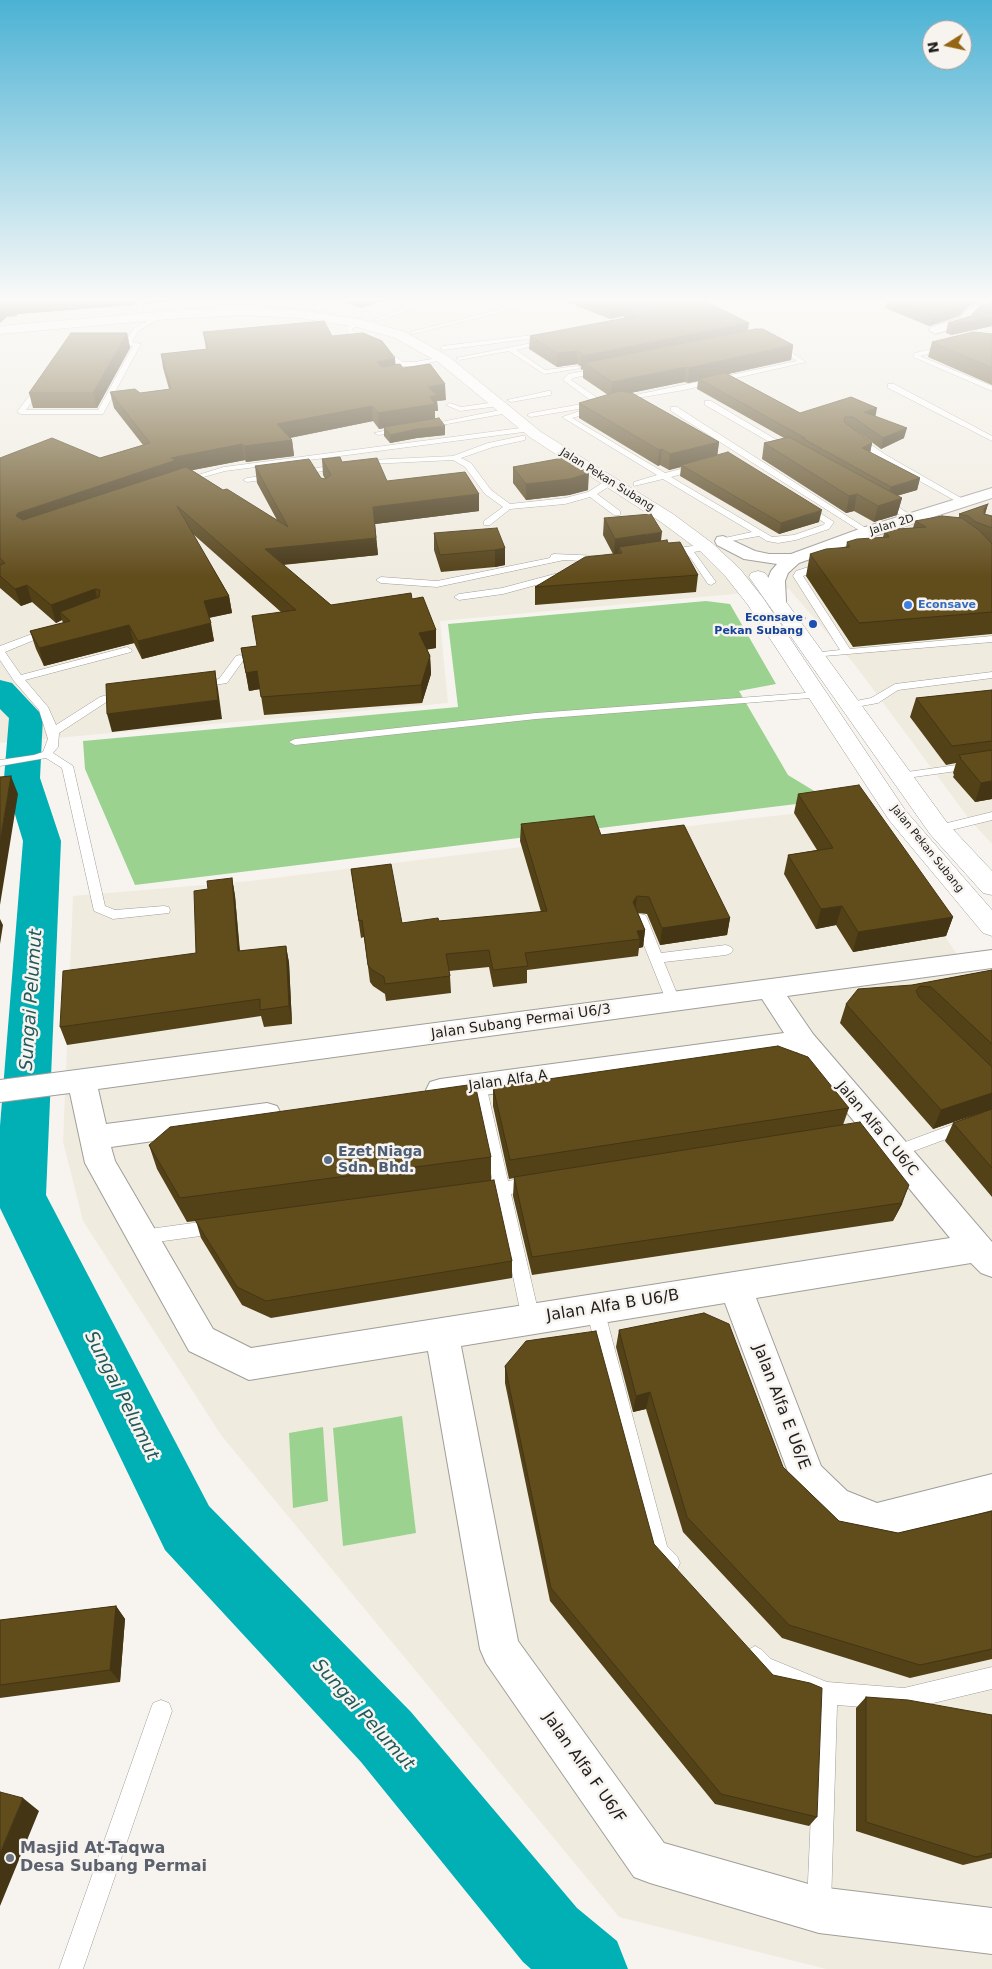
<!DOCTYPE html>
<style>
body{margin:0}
#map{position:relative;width:992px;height:1969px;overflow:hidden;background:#f7f4f0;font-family:"DejaVu Sans",sans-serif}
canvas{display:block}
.north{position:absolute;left:922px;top:20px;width:50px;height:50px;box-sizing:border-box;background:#f7f4f0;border:1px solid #a19e9c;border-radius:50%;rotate:260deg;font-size:14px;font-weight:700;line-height:20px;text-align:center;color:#1f1e1d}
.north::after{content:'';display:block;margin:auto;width:18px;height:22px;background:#946613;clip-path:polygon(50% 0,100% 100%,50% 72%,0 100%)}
</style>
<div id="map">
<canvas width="992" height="1969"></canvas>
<div class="north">N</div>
</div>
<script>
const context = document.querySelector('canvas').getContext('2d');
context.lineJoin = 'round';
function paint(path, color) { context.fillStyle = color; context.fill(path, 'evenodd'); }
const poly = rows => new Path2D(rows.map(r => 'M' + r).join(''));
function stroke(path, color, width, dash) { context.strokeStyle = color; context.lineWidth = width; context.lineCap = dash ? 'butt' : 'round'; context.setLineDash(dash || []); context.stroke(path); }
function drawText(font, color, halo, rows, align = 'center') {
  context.font = font + ' "DejaVu Sans",sans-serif'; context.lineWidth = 5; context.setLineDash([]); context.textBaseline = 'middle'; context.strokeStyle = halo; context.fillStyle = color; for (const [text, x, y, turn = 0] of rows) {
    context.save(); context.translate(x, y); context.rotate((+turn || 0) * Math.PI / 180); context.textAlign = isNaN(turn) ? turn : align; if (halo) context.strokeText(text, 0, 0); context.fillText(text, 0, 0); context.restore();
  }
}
paint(poly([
 [0,301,992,301,992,844,970,820,855,665,789,589,440,621,448,703,0,743],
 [858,807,963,963,992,988,992,1969,826,1969,619,1917,221,1435,83,1221,63,1142,73,896,250,881,754,818]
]), '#f0ebdf');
paint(poly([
 [706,601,730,604,776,684,739,691,788,775,829,800,135,885,85,769,83,741,458,707,448,624],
 [402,1416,416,1533,343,1546,333,1428],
 [323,1427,328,1501,293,1508,289,1433]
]), '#9cd28f');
paint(poly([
 [0,680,12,683,43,716,40,778,61,841,46,1195,209,1506,411,1712,577,1908,617,1941,628,1969,531,1969,523,1962,361,1762,165,1550,0,1208,0,1126,23,841,4,778,9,718,0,709,0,680]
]), '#00b0b5');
const service = poly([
 [137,301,143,301,143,313,138,312,137,301],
 [323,301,330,301,317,311,313,311,313,309,323,301],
 [423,301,433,301,378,321,373,320,423,301],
 [522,301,532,301,498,313,413,334,410,332,494,311,522,301],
 [168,314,170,315,170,317,157,320,138,331,132,342,141,344,103,414,21,414,17,412,69,343,126,342,133,329,153,318,168,314],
 [73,346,133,346,98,410,26,410,73,346],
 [357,322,362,323,352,329,353,331,364,339,364,341,360,341,347,332,347,327,357,322],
 [549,333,551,334,551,336,443,350,440,348,443,346,549,333],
 [532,343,534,344,534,346,516,350,545,370,577,366,581,368,544,374,509,351,459,360,456,358,532,343],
 [777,343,806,362,684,390,620,401,616,399,797,361,775,346,775,344,777,343],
 [948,345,951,347,950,348,920,356,992,386,992,391,913,357,915,353,948,345],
 [379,350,392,354,403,362,415,362,443,357,446,359,415,366,401,366,379,352,379,350],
 [602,368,604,369,604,371,573,378,571,380,602,401,602,405,531,417,527,415,531,413,593,402,563,380,568,374,602,368],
 [888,384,894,384,992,436,992,441,888,388,888,384],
 [548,391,551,391,551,395,511,402,507,400,548,391],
 [705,401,711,401,792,449,785,451,705,405,705,401],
 [496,402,500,404,499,406,460,411,446,405,450,403,461,407,496,402],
 [671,407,677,407,872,532,868,535,865,534,671,411,671,407],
 [505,409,509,411,508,413,425,428,421,426,505,409],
 [583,410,586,410,586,414,572,418,665,473,727,457,735,458,834,522,829,529,796,540,778,543,767,541,759,536,720,543,720,539,752,532,663,479,634,486,634,482,657,475,562,417,583,410],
 [727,461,729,462,825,523,823,525,794,535,772,537,671,477,727,461],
 [402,427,405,427,405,431,378,435,374,433,402,427],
 [528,427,531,427,531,431,225,471,182,483,178,481,224,467,528,427],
 [522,436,525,436,525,440,493,447,461,458,471,463,491,490,510,504,565,498,588,492,607,480,613,480,613,484,597,494,620,511,620,515,614,515,590,497,565,504,510,509,490,525,484,525,484,521,503,507,485,494,465,467,453,460,370,464,297,475,293,473,297,471,370,460,453,456,488,443,522,436],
 [854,437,860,437,886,455,968,502,961,504,880,459,854,441,854,437],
 [274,474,278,476,277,478,247,482,243,480,247,478,274,474],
 [881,500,887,500,925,524,918,526,881,504,881,500],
 [706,544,709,545,709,549,694,552,716,582,711,585,708,584,690,557,684,553,665,556,660,553,665,550,706,544],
 [554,554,600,556,605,559,600,562,564,560,437,587,381,583,376,580,381,577,437,581,550,558,551,555,554,554],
 [824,562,827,563,827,567,803,576,850,649,992,636,992,642,812,657,812,653,840,650,793,576,796,571,824,562],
 [566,571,569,572,569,576,503,594,459,600,454,597,459,594,502,588,566,571],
 [48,628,51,629,51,633,5,652,21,675,127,647,132,650,131,652,25,680,48,707,56,725,100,697,124,690,129,693,128,695,108,701,59,733,58,747,53,753,73,766,105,906,115,910,164,906,169,907,170,910,169,913,113,919,94,911,62,768,46,758,0,766,0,760,34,755,43,752,48,739,39,710,14,681,0,660,0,646,48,628],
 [240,655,245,658,227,683,194,688,193,686,194,684,219,679,236,656,240,655],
 [992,672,992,678,898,690,878,703,850,708,845,705,846,703,871,698,895,684,992,672],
 [819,692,824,695,823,697,536,719,295,745,289,742,295,739,536,713,819,692],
 [992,760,992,766,900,779,894,776,900,773,992,760],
 [992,812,992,820,939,833,933,829,935,826,992,812],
 [640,914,645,915,647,918,661,953,726,945,731,947,733,950,731,953,726,955,664,962,680,1001,678,1005,673,1006,668,1005,633,918,635,915,640,914],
 [479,1079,484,1081,486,1085,508,1181,530,1177,536,1179,538,1184,536,1189,511,1194,540,1319,537,1325,531,1327,525,1325,522,1319,496,1196,480,1199,474,1197,472,1192,474,1187,493,1183,472,1085,474,1081,479,1079],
 [992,1110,992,1122,895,1158,889,1156,887,1152,889,1148,992,1110],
 [215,1220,221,1222,223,1227,221,1232,215,1234,142,1244,136,1242,134,1237,136,1232,142,1230,215,1220],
 [595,1301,601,1303,604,1309,667,1546,677,1556,680,1563,677,1570,670,1573,663,1570,652,1558,649,1551,586,1309,589,1303,595,1301],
 [755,1646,762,1650,771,1659,827,1682,904,1688,992,1667,992,1689,904,1710,837,1705,831,1905,827,1913,819,1917,811,1913,807,1905,816,1699,757,1674,748,1664,744,1657,748,1650,755,1646],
 [161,1700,169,1703,172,1711,83,1969,59,1969,150,1711,153,1703,161,1700]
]);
const minor = poly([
 [258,301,272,301,262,310,258,311,252,307,258,301],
 [992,302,992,310,977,313,968,324,935,334,929,330,931,327,960,318,969,307,992,302],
 [992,488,992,498,874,536,799,563,788,573,785,581,786,601,783,605,777,606,771,605,768,601,767,581,771,571,777,564,744,559,717,545,715,541,717,537,723,536,755,551,769,554,791,554,862,528,992,488],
 [992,950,992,968,787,996,813,1034,992,1242,992,1277,981,1273,971,1263,756,1298,821,1466,847,1491,877,1503,992,1474,992,1510,877,1541,821,1518,795,1491,725,1303,461,1346,518,1641,664,1843,819,1887,992,1908,992,1954,819,1933,650,1883,634,1877,486,1663,480,1649,428,1351,249,1380,189,1351,85,1163,70,1093,0,1102,0,1080,992,950],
 [762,999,784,1033,440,1079,430,1082,426,1090,430,1098,440,1101,797,1052,950,1238,251,1348,213,1329,115,1161,111,1147,267,1125,277,1122,281,1114,277,1106,267,1103,106,1124,98,1089,762,999]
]);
const secondary = poly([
 [242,307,300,310,359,319,405,332,448,356,541,432,673,514,712,543,740,569,763,598,905,810,992,910,992,936,983,933,889,820,748,605,726,577,700,551,661,522,531,438,438,362,395,338,357,327,300,318,242,315,170,319,0,334,0,326,170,311,242,307],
 [758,571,765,573,948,824,992,871,992,895,983,893,930,834,749,577,751,573,758,571]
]);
stroke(service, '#a09e99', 1);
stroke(minor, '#a09e99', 2);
stroke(secondary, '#a09e99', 1);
paint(service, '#fff');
paint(minor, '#fff');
paint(secondary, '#fff');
stroke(poly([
 [753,621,808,618]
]), '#9b9996', 2, [0.5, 2]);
paint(poly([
 [0,301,136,301,135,305,132,305,17,314,17,316,7,317],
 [340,301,382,301,361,308],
 [564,301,667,301,748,330,793,345,791,360,728,374,800,413,875,416,904,438,881,449,854,429,872,443,870,452,920,478,917,490,897,496,902,498,897,515,874,522,854,511,846,513,762,459,764,443,784,438,697,389,698,381,688,383,684,382,630,393,719,442,717,455,819,522,779,534,680,476,681,467,669,470,660,465,658,466,579,418,579,403,608,395,583,378,583,369,581,370,582,367,577,364,557,367,529,349,530,336,624,318,624,316,610,319],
 [887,301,985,301,969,305,959,316,929,326,885,308],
 [992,303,992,326,951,335,946,333,948,323,971,316],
 [203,332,332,336,403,368,446,400,437,401,438,411,435,411,435,419,445,435,417,438,390,443,384,436,384,428,379,429,373,421,290,438,292,440,294,456,246,462,245,460,192,470,223,490,277,520,257,483,255,466,321,478,325,479,323,475,322,459,342,462,387,481,479,494,479,511,375,524,378,555,283,565,331,605,412,599,436,630,436,648,427,649,430,656,431,674,422,703,264,715,260,689,249,691,241,648,257,646,281,612,193,534,229,596,232,613,209,618,214,641,142,659,134,643,44,666,36,649,30,631,63,623,62,620,56,623,32,602,21,606,0,588,0,458,100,458,143,445,114,408,110,392,140,393,169,389,163,368,161,354,206,349],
 [127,333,130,348,97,408,33,408,29,393],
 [992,334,992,385,928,357,932,342],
 [513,467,588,490,569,495,526,500,513,483],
 [988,504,985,514,992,516,992,634,853,647,806,576,810,554,846,547,847,542,883,537,885,530,913,528,915,521,959,517,959,514],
 [604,518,661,541,668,543,698,575,696,592,535,605,535,587,613,554,603,535],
 [434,533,505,548,505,565,495,567,441,572,434,550],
 [992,690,992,799,975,802,953,777,954,775,953,773,956,763,946,765,910,717,916,698],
 [798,794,953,917,946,936,853,952,836,925,816,929,784,874,788,855,817,850,794,813],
 [521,824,601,835,730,918,727,935,660,945,647,914,638,913,645,930,643,947,639,948,638,956,527,970,527,983,493,987,489,967,449,971,450,976,451,993,386,1001,385,994,373,986,370,982,364,937,361,938,351,869,402,923,439,921,541,912,520,841],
 [232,878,235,896,240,951,286,946,289,963,292,1024,264,1027,261,1016,67,1045,60,1027,196,953,208,889],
 [992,970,992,1197,945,1141,953,1123,982,1112,933,1129,840,1023,846,1004,912,985],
 [493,1087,849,1108,843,1125,902,1204,893,1221,532,1275,513,1196,514,1178,509,1179,493,1106],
 [149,1145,491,1157,491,1180,512,1261,512,1278,271,1318,242,1305,201,1238,196,1221,187,1222,157,1169],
 [619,1330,783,1467,839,1521,898,1533,992,1511,992,1659,910,1678,782,1638,683,1532,646,1409,633,1412,616,1347],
 [505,1366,654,1544,817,1817,809,1826,715,1804,550,1601,505,1383],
 [116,1606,125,1619,120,1682,0,1698,0,1620],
 [866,1697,992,1715,992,1858,963,1865,856,1831,856,1708]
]), '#534118');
paint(poly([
 [14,301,136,301,135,305,132,305,17,314,17,316,13,303],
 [144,301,173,301,145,304],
 [361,301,382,301,361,308],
 [633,301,667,301,624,311,624,316,610,319,611,306],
 [966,301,985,301,969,305,959,316,929,326,932,316],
 [3,304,7,317,0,323,0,307],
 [992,317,992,326,951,335,953,325],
 [749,323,747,336,584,363,583,369,581,370,582,356],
 [127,333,130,348,97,408,93,393],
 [793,345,791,360,701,380,699,379,698,381,688,383,689,368],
 [577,351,577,364,557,367,557,353],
 [395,358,396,373,378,377,377,362],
 [686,367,684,382,611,397,612,382],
 [445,384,446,400,437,401,438,411,435,411,435,419,379,429,378,413,428,387],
 [372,406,373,421,279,440,277,424],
 [877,408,875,419,864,412],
 [445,426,445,435,417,438,390,443,390,435,417,429],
 [907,428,904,438,881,449,883,438],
 [292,440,294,456,246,462,244,446],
 [719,442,717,458,681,465,681,467,669,470,670,454],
 [872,443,870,454,862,448],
 [242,444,245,460,178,473,22,530,16,516,18,513,171,458],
 [662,449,660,465,658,466,659,450],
 [589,473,588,490,569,495,526,500,526,484],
 [920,478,917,490,888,498,891,487],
 [479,494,479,511,375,524,373,507],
 [857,494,854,511,846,513,849,496],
 [902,498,897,515,874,522,878,506],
 [988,504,983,521,984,509],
 [822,510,819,522,779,534,781,523],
 [662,532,660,549,622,553,619,547,619,555,614,556,615,539],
 [376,538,378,555,268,566,265,549],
 [505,548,505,565,495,567,495,550],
 [27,585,32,602,21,606,15,589],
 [95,589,99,606,60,612,62,620,56,623,51,605],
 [229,596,232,613,207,618,204,601],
 [211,623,214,641,142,659,138,641],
 [129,625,134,643,44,666,39,648],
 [436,630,436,648,420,651,419,633],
 [430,656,431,674,422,703,421,685],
 [215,671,218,689,222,719,112,732,107,714],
 [257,671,260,689,249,691,246,673],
 [11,776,18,794,0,905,0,841],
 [992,781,992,799,975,802,981,783],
 [232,878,235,896,241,969,238,951],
 [637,896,635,913,633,902],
 [842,906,836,925,816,929,821,909],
 [953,917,946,936,853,952,858,932],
 [730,918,727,935,660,945,662,928],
 [0,919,3,925,0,944],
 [645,930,643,947,639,948,640,939,637,931],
 [286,946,289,963,292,1024,289,1006],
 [992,1093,992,1109,933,1129,941,1110],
 [909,1185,902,1204,893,1221],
 [650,1392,646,1409,633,1412,636,1396],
 [116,1606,125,1619,120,1682,110,1670],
 [23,1798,39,1811,0,1906,0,1853]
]), '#443514');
const building = poly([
 [0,301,14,301,13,303,3,304,0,307,0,301],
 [597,301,633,301,611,306,597,301],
 [668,301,705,301,749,323,582,356,583,354,577,351,557,353,530,336,636,316,624,311,668,301],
 [894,301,966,301,961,307,932,316,894,301],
 [992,303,992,317,953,325,948,323,971,316,980,305,992,303],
 [324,321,332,336,363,333,382,341,395,358,377,362,382,367,400,364,403,368,430,364,445,384,428,387,437,395,430,397,435,404,378,413,372,406,277,424,292,440,244,446,242,444,171,458,176,460,18,513,16,516,23,520,186,467,223,490,227,489,288,527,255,466,309,459,321,478,325,479,331,475,322,459,340,457,342,462,377,458,387,481,465,472,479,494,373,507,376,538,265,549,331,605,411,593,412,599,423,597,436,630,419,633,430,656,421,685,261,697,257,671,246,673,241,648,257,646,252,616,296,610,177,506,229,596,204,601,211,623,138,641,129,625,39,648,30,631,70,621,60,612,99,597,100,590,95,589,51,605,27,585,15,589,0,576,0,565,5,563,0,558,0,458,52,438,100,458,150,443,110,392,135,389,140,393,171,389,161,354,208,349,203,332,324,321],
 [755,329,763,329,793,345,689,368,686,367,612,382,584,363,755,329],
 [973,332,992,334,992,368,932,342,973,332],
 [71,333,127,333,93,393,29,393,71,333],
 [725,373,800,413,851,397,877,408,864,412,907,428,883,438,853,417,845,417,844,422,872,443,862,448,920,478,891,487,802,438,805,438,699,379,725,373],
 [620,391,632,393,719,442,670,454,662,449,659,450,579,403,620,391],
 [439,418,445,426,417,429,390,435,384,427,439,418],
 [789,437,902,498,878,506,857,494,849,496,764,443,789,437],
 [728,452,822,510,781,523,681,465,728,452],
 [563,458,589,473,570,479,526,484,513,467,563,458],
 [988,504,984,509,984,514,992,516,992,528,976,522,968,516,959,514,988,504],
 [651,514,662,532,615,539,604,518,651,514],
 [942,516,962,518,980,531,992,544,992,612,859,623,810,554,826,549,850,547,847,542,857,539,889,537,885,530,926,527,915,521,942,516],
 [497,528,505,548,495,550,440,555,434,533,497,528],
 [667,540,668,543,680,542,698,575,535,587,585,557,622,553,619,547,667,540],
 [215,671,218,700,107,714,106,684,215,671],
 [992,690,992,741,952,746,916,698,992,690],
 [992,750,992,781,981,783,960,758,961,758,959,755,992,750],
 [11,776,0,841,0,777,11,776],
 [859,785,953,917,858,932,842,906,821,909,788,855,833,848,798,794,859,785],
 [594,816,601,835,684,825,730,918,662,928,649,897,637,896,633,902,645,930,637,931,640,939,525,953,528,966,493,970,489,950,446,954,450,976,385,984,384,977,371,969,368,965,362,920,359,921,351,869,391,864,402,923,438,918,439,921,547,911,521,824,594,816],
 [232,878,238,951,286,946,289,1006,260,1010,260,999,60,1027,63,971,196,953,194,891,208,889,207,881,232,878],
 [992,970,992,1044,931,987,920,986,916,991,919,997,992,1067,992,1093,941,1110,846,1004,858,989,912,985,992,970],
 [778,1046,808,1057,849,1108,510,1160,493,1087,778,1046],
 [475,1084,491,1157,180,1198,149,1145,170,1127,475,1084],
 [992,1109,992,1168,953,1123,992,1109],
 [860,1122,909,1185,901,1203,532,1257,514,1177,860,1122],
 [494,1180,512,1261,266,1301,237,1287,195,1220,494,1180],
 [704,1313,729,1324,783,1467,839,1521,898,1533,992,1511,992,1649,920,1665,789,1625,687,1517,650,1392,636,1396,619,1330,704,1313],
 [596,1331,654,1544,773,1675,810,1683,822,1688,817,1817,721,1794,551,1588,505,1366,526,1341,596,1331],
 [116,1606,110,1670,0,1685,0,1620,116,1606],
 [866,1697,908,1700,992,1715,992,1853,976,1857,866,1822,866,1697],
 [0,1792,23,1798,0,1853,0,1792]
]);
paint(building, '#614c1c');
stroke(building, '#443514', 1);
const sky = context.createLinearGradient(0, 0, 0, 577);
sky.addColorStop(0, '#4bb2d4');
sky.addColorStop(0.52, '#fbfaf8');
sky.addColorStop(1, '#fbfaf800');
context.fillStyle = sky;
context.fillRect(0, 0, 992, 577);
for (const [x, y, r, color] of [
 [908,605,5,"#3f7fe0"],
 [813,624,5,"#1a4fb4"],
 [328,1160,5,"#5c6f8a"],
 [10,1858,5,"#6b7280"]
]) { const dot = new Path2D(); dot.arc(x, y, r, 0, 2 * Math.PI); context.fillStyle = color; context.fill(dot); stroke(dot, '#f7f4f0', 2); }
drawText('11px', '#1f1e1d', '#f7f4f0', [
 ["Jalan Pekan Subang",607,480,32],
 ["Jalan 2D",892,525,-17],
 ["Jalan Pekan Subang",927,849,51]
]);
drawText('bold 11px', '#366cbe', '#f7f4f0', [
 ["Econsave",918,605]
], 'left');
drawText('bold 11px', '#164399', '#f7f4f0', [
 ["Econsave",803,618],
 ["Pekan Subang",803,631]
], 'right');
drawText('14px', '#1f1e1d', '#f7f4f0', [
 ["Jalan Subang Permai U6/3",521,1022,-8],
 ["Jalan Alfa A",508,1081,-8],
 ["Jalan Alfa C U6/C",877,1129,50]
]);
drawText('bold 14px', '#4e5e75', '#f7f4f0', [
 ["Ezet Niaga",338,1152],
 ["Sdn. Bhd.",338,1168]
], 'left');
drawText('16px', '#1f1e1d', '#f7f4f0', [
 ["Jalan Alfa B U6/B",613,1306,-9],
 ["Jalan Alfa E U6/E",781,1407,69],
 ["Jalan Alfa F U6/F",584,1768,55]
]);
drawText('bold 16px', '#5b616d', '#f7f4f0', [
 ["Masjid At-Taqwa",20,1849],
 ["Desa Subang Permai",20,1867]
], 'left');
drawText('italic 18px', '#20595b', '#f7f4f0', [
 ["Sungai Pelumut",32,1000,-86],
 ["Sungai Pelumut",121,1396,63],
 ["Sungai Pelumut",363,1715,48]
]);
</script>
